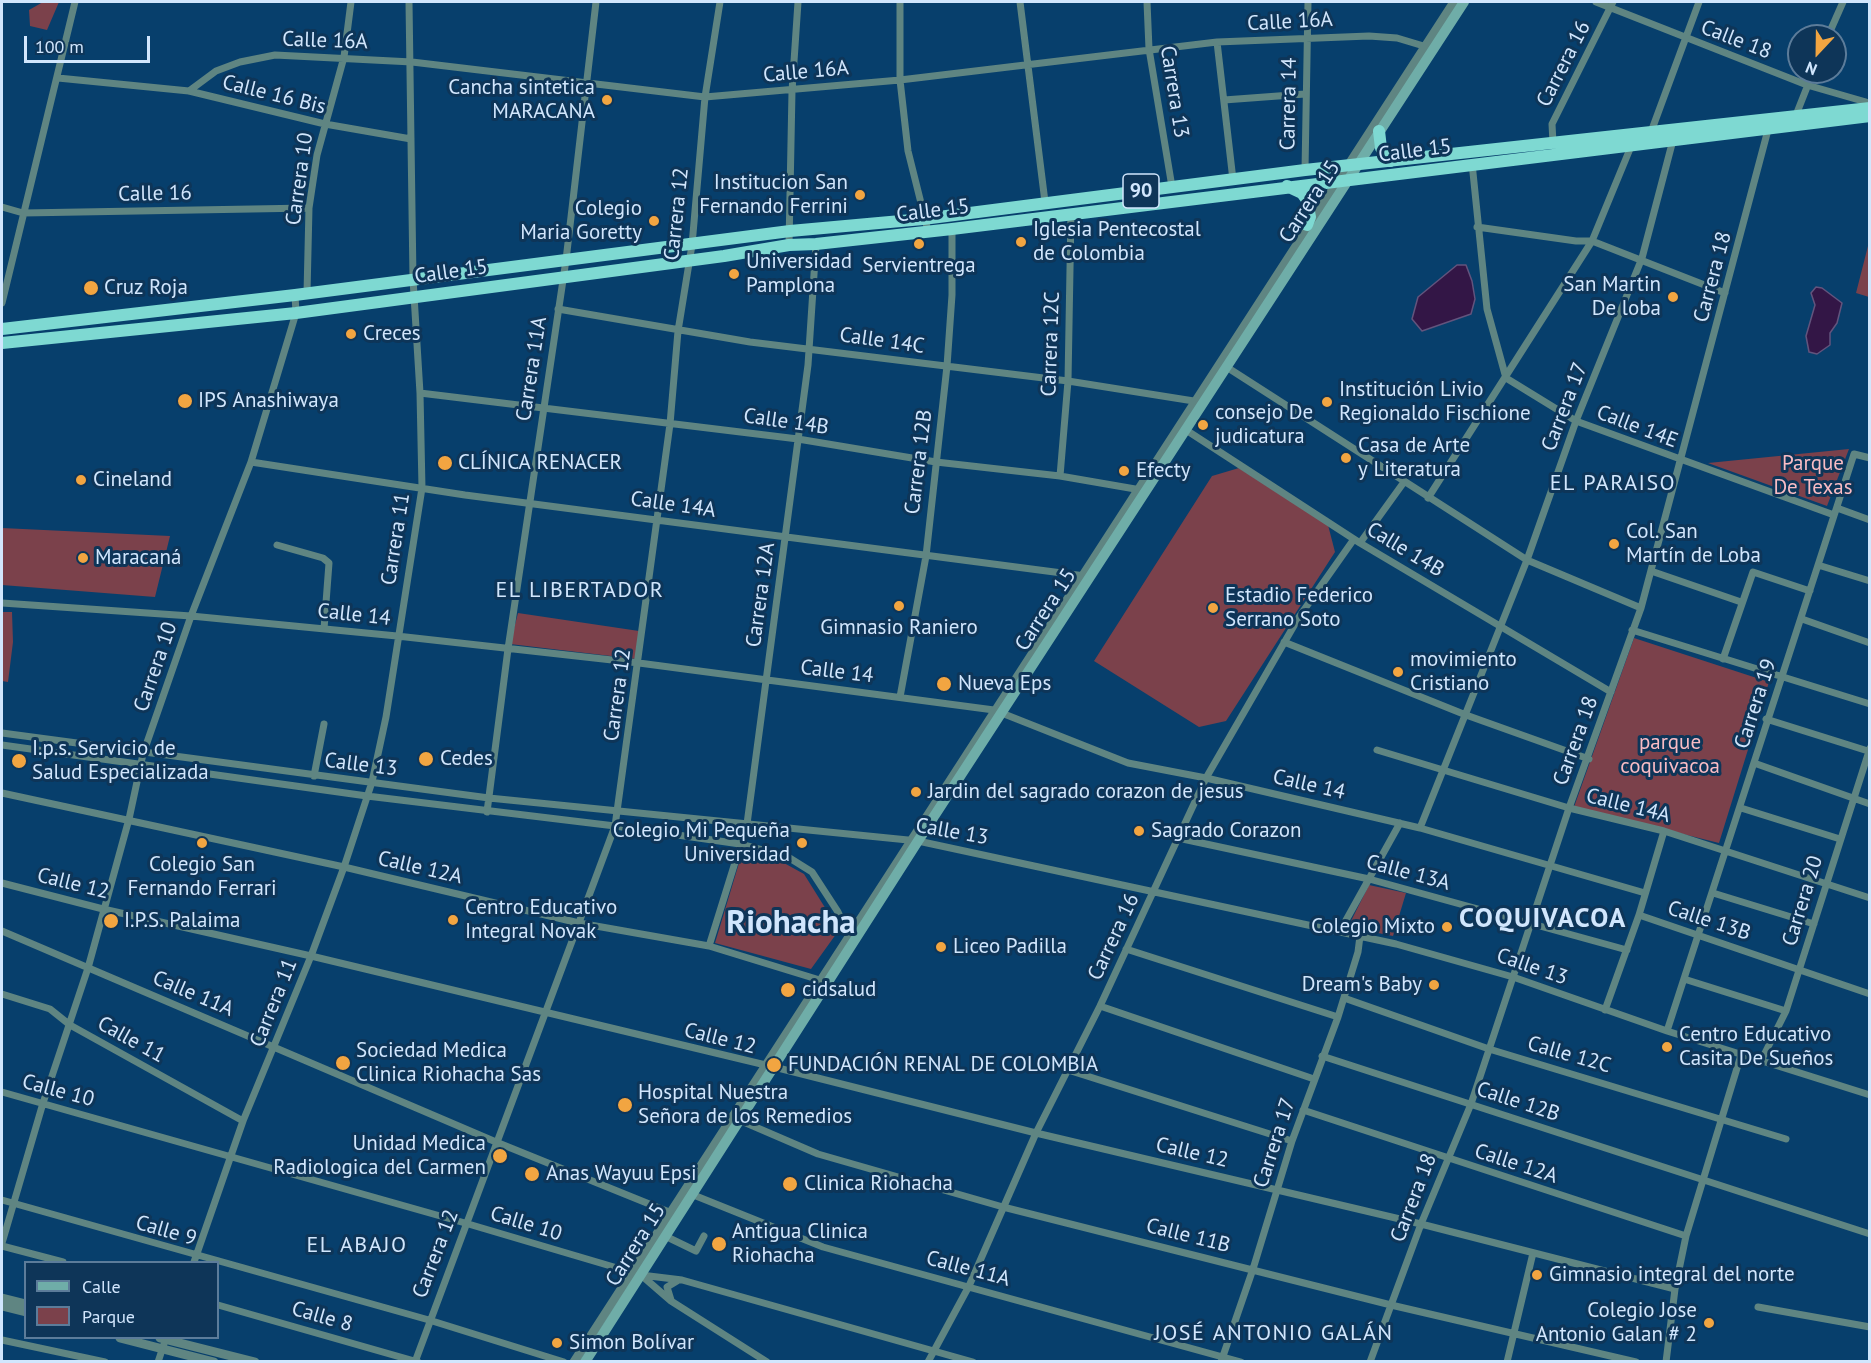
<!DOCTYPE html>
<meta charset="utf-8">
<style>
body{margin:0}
#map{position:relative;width:1871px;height:1363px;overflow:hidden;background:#073f6c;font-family:"PT Sans",sans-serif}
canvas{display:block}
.frame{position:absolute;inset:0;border:3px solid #d1e6fd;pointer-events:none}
.legend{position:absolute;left:24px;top:1261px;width:195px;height:78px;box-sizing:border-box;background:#0e3558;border:2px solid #5c7c9a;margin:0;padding:8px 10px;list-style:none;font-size:18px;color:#d1e6fd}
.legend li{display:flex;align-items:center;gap:12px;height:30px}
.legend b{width:30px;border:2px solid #5c7c9a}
.north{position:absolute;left:1787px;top:24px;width:60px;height:60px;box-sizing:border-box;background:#0e3558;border:2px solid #5c7c9a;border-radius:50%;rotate:202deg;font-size:16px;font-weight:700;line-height:24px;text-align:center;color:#d1e6fd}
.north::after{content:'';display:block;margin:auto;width:21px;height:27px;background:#f2a541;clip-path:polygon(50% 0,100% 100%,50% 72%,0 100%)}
.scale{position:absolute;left:24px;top:36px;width:126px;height:27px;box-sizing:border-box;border:3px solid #d1e6fd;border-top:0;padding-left:8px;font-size:18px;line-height:21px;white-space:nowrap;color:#d1e6fd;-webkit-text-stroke:4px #0e3558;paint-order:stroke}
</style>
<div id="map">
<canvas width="1871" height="1363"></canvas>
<div class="frame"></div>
<ul class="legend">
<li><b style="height:8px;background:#6fada8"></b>Calle</li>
<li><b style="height:16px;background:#7b414b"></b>Parque</li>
</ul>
<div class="north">N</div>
<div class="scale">100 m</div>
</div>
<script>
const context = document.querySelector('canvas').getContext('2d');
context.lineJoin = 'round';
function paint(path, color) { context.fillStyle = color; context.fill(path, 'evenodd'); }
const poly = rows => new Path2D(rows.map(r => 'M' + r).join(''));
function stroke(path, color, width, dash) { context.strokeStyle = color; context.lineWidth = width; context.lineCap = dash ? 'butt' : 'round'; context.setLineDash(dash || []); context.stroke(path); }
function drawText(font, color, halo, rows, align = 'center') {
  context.font = font + ' "PT Sans",sans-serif'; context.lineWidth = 6; context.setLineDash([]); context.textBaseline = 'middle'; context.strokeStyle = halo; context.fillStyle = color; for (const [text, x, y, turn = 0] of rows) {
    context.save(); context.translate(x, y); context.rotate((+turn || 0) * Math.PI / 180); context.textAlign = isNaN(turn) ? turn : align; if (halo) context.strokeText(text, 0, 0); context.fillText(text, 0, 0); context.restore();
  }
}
paint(poly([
 [43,2,59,2,47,30,30,26,29,10],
 [1869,242,1870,297,1869,297,1856,293],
 [1849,449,1827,506,1708,463],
 [1239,468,1328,525,1335,552,1226,721,1199,727,1094,661,1212,476],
 [2,528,170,536,155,597,2,585],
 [2,612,12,612,13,642,8,682,2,681],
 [518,613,639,631,636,659,510,644],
 [1634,638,1769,682,1719,843,1574,807],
 [755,857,784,863,804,874,839,930,811,969,715,943,739,863],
 [1369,885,1406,893,1393,936,1348,927]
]), '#7b414b');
const water = poly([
 [1457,265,1466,265,1472,281,1475,299,1471,314,1422,331,1412,319,1418,297,1457,265],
 [1816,287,1822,288,1842,303,1837,323,1830,333,1830,345,1817,354,1809,352,1806,336,1815,305,1811,293,1816,287]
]);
paint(water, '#331646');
stroke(water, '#62547d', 1.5);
stroke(poly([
 [900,2,900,80,908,151,928,231],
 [1020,2,1045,202],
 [1147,2,1149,49,1172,187],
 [1596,2,1807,85,1866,102],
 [1828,36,1843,2],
 [1217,42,1233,180],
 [58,78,189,91,325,124,411,139],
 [189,91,216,71,240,62,275,55,412,62,705,97,900,80,1217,42,1369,36,1397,38,1427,47],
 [1224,100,1305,94],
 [1796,115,1813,72],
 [1651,132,1699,2],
 [1553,143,1552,124,1613,2],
 [1472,163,1487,309,1506,378,1576,421,1834,515],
 [1305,170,1308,2],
 [2,207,23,213,309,208],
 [1477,227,1576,241,1592,241,1725,293],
 [789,245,792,91,798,2],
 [307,293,309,208,317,155,344,57,351,2],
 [2,303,75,2],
 [558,309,750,342,1068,381,1200,402],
 [1225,366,1527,560,1641,608],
 [420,393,798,439,936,462,1060,476,1141,490],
 [1186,430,1360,543,1611,692],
 [251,462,465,495,1085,576],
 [1060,476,1068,381,1071,213],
 [1428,498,1592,241,1632,144],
 [1837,508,1870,520],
 [1360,543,1404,482],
 [277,545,323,558,329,563,324,629],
 [1818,565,1870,581],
 [1651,571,1741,602],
 [2,603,191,616,397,636,639,663,994,710,1128,763,1206,778,1420,828,1645,893],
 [1802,619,1870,643],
 [1632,630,1870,704],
 [1284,642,1466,715,1589,759],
 [1723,659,1753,572,1810,591],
 [900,697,926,556,947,366,952,295,952,229],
 [1766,719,1868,751],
 [2,733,489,798,918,841,1396,944,1513,977,1667,1031,1870,1095],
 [2,745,367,796,615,826,740,844,788,857,812,872,838,912,848,934],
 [1377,750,1569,808,1664,831,1870,898],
 [1754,763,1870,804],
 [314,776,324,724],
 [2,793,344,867,579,923,709,946,823,981],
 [1741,808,1840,839],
 [487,812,508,649,566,260,596,2],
 [1420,828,1527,560,1576,421,1642,258,1673,140],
 [1178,838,1369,879,1627,950],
 [2,883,103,909,311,956,774,1067,1036,1133,1421,1224,1675,1289],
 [1713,893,1814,924],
 [1639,915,1870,994],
 [2,931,496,1142,674,1214],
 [1340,931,1400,823],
 [709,946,747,824,808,365,816,244],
 [1126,949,1338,1017],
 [1684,979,1786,1011],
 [2,994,50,1009,70,1025,243,1121],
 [1344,998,1489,1049,1786,1139],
 [1100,1006,1314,1079],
 [1605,1010,1639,915,1664,831],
 [1667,1031,1854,454,1870,458],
 [1322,1056,1870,1234],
 [1761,1061,1786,1011,1870,748],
 [1068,1070,1292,1141],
 [2,1092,465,1223,641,1275,682,1280,973,1362],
 [1303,1110,1686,1236],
 [739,1120,818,1154,1003,1207,1391,1305,1636,1362],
 [691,1194,823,1247,1241,1362],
 [2,1200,429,1320,564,1362],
 [665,1236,696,1251,704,1236],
 [2,1243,43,1103,88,968,129,819,143,754,191,616,251,462,296,313,295,295],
 [2,1246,63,1262],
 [194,1262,243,1121,311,956,344,867,372,782,386,717,422,488,420,393,413,279,409,2],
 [641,1275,671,1301,767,1362],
 [671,1300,667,1287,677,1281],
 [218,1305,418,1362],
 [1758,1307,1870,1327],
 [2,1340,105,1362],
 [158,1362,164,1344],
 [415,1362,615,826,670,424,678,331,692,245,705,97,720,2],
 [928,1362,969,1286,1036,1133,1100,1006,1206,778,1299,617,1354,539],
 [1221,1362,1253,1269,1292,1141,1338,1017,1358,952,1360,936],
 [1370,1362,1421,1224,1471,1104,1569,808,1641,608,1769,126],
 [1507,1362,1533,1253],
 [1666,1362,1675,1289,1686,1236,1741,1055]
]), '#5f8582', 7);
stroke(poly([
 [2,1298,26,1304],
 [2,1306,26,1312],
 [120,1338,214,1362],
 [160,1338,255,1362],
 [574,1362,1454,2]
]), '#5f8582', 9);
stroke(poly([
 [585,1362,918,841,1464,2]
]), '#6fada8', 10);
stroke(poly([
 [1379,131,1381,148,1391,161],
 [1287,186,1302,193,1307,200,1310,217,1307,225],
 [2,329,295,295,790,231,923,219,1305,170,1870,108],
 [2,343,296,313,724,256,789,245,816,244,952,229,1870,116]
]), '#7ed9d2', 12);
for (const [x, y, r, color] of [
 [607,100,6,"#f2a541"],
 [860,195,6,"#f2a541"],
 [654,221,6,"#f2a541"],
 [1021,242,6,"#f2a541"],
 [919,244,6,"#f2a541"],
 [734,274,6,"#f2a541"],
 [91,288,8,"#f2a541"],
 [1673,297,6,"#f2a541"],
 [351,334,6,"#f2a541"],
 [185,401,8,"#f2a541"],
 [1327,402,6,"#f2a541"],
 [1203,425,6,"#f2a541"],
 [1346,458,6,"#f2a541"],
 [445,463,8,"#f2a541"],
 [1124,471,6,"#f2a541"],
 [81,480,6,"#f2a541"],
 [1614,544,6,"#f2a541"],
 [83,558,6,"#f2a541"],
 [899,606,6,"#f2a541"],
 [1213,608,6,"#f2a541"],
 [1398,672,6,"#f2a541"],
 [944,684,8,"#f2a541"],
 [426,759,8,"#f2a541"],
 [19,761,8,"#f2a541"],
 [916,792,6,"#f2a541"],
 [1139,831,6,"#f2a541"],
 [202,843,6,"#f2a541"],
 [802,843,6,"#f2a541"],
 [453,920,6,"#f2a541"],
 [111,921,8,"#f2a541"],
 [1447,927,6,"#f2a541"],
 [941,947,6,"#f2a541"],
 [1434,985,6,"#f2a541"],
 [788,990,8,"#f2a541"],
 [1667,1047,6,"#f2a541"],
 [343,1063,8,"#f2a541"],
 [774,1065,8,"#f2a541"],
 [625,1105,8,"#f2a541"],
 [500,1156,8,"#f2a541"],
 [532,1174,8,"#f2a541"],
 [790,1184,8,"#f2a541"],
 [719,1244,8,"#f2a541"],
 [1537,1275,6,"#f2a541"],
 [1709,1323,6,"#f2a541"],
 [557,1343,6,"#f2a541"]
]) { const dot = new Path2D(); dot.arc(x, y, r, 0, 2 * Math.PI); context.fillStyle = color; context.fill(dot); stroke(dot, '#0e3558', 2); }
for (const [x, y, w] of [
 [1141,191,36]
]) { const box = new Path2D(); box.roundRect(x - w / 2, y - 17, w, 34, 4.5); context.fillStyle = '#0e3558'; context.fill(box); stroke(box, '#d1e6fd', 1.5); }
drawText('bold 20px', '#d1e6fd', null, [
 ["90",1141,191]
]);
drawText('21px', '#d1e6fd', '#0e3558', [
 ["Calle 16A",1290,22,-3],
 ["Calle 18",1736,40,21],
 ["Calle 16A",325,41,2],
 ["Carrera 16",1564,64,-63],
 ["Calle 16A",806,72,-5],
 ["Carrera 13",1174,92,81],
 ["Calle 16 Bis",274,95,14],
 ["Carrera 14",1289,104,-89],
 ["Calle 15",1415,151,-7],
 ["Carrera 10",300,179,-82],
 ["Calle 16",155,194,-1],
 ["Carrera 15",1310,202,-57],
 ["Calle 15",933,211,-7],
 ["Carrera 12",677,214,-84],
 ["Calle 15",451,272,-8],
 ["Carrera 18",1713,277,-75],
 ["Calle 14C",882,341,8],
 ["Carrera 12C",1051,344,-88],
 ["Carrera 11A",532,369,-81],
 ["Carrera 17",1565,407,-69],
 ["Calle 14B",786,422,8],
 ["Calle 14E",1637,427,21],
 ["Carrera 12B",919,462,-83],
 ["Calle 14A",673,505,8],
 ["Carrera 11",396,539,-81],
 ["Calle 14B",1405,550,31],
 ["Carrera 12A",761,595,-82],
 ["Carrera 15",1046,610,-57],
 ["Calle 14",354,615,6],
 ["Carrera 10",156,667,-71],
 ["Calle 14",837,672,7],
 ["Carrera 12",618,695,-82],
 ["Carrera 19",1756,704,-72],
 ["Carrera 18",1576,741,-70],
 ["Calle 13",361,765,7],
 ["Calle 14",1309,785,13],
 ["Calle 14A",1628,806,14],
 ["Calle 13",952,832,10],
 ["Calle 12A",420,868,13],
 ["Calle 13A",1408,873,15],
 ["Calle 12",73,884,14],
 ["Carrera 20",1803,901,-73],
 ["Calle 13B",1709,921,18],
 ["Carrera 16",1114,937,-65],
 ["Calle 13",1532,967,19],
 ["Calle 11A",193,994,23],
 ["Carrera 11",274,1003,-68],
 ["Calle 12",720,1039,14],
 ["Calle 11",131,1040,29],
 ["Calle 12C",1569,1055,16],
 ["Calle 10",58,1091,15],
 ["Calle 12B",1518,1102,18],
 ["Carrera 17",1275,1143,-72],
 ["Calle 12",1192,1153,13],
 ["Calle 12A",1516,1164,18],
 ["Carrera 18",1414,1198,-69],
 ["Calle 10",526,1224,17],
 ["Calle 9",166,1231,16],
 ["Calle 11B",1188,1236,14],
 ["Carrera 15",636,1245,-58],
 ["Carrera 12",436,1254,-69],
 ["Calle 11A",968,1269,15],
 ["Calle 8",322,1317,16]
]);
drawText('21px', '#d1e6fd', '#0e3558', [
 ["Cancha sintetica",595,88,"right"],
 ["MARACANA",595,112,"right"],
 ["Institucion San",848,183,"right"],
 ["Fernando Ferrini",848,207,"right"],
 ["Colegio",642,209,"right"],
 ["Maria Goretty",642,233,"right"],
 ["Iglesia Pentecostal",1033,230],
 ["de Colombia",1033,254],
 ["Universidad",746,262],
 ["Pamplona",746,286],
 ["Servientrega",919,266,"center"],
 ["San Martin",1661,285,"right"],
 ["De loba",1661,309,"right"],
 ["Cruz Roja",104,288],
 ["Creces",363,334],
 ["Institución Livio",1339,390],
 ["Regionaldo Fischione",1339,414],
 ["IPS Anashiwaya",198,401],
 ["consejo De",1215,413],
 ["judicatura",1215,437],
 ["Casa de Arte",1358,446],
 ["y Literatura",1358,470],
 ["CLÍNICA RENACER",458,463],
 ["Efecty",1136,471],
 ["Cineland",93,480],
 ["Col. San",1626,532],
 ["Martín de Loba",1626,556],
 ["Maracaná",95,558],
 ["Estadio Federico",1225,596],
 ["Serrano Soto",1225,620],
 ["Gimnasio Raniero",899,628,"center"],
 ["movimiento",1410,660],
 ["Cristiano",1410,684],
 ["Nueva Eps",958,684],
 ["I.p.s. Servicio de",32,749],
 ["Salud Especializada",32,773],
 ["Cedes",440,759],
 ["Jardin del sagrado corazon de jesus",928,792],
 ["Colegio Mi Pequeña",790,831,"right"],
 ["Universidad",790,855,"right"],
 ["Sagrado Corazon",1151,831],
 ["Colegio San",202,865,"center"],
 ["Fernando Ferrari",202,889,"center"],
 ["Centro Educativo",465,908],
 ["Integral Novak",465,932],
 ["I.P.S. Palaima",124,921],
 ["Colegio Mixto",1435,927,"right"],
 ["Liceo Padilla",953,947],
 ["Dream's Baby",1422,985,"right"],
 ["cidsalud",802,990],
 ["Centro Educativo",1679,1035],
 ["Casita De Sueños",1679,1059],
 ["Sociedad Medica",356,1051],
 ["Clinica Riohacha Sas",356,1075],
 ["FUNDACIÓN RENAL DE COLOMBIA",788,1065],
 ["Hospital Nuestra",638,1093],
 ["Señora de los Remedios",638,1117],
 ["Unidad Medica",486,1144,"right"],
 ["Radiologica del Carmen",486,1168,"right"],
 ["Anas Wayuu Epsi",546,1174],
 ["Clinica Riohacha",804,1184],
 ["Antigua Clinica",732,1232],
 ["Riohacha",732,1256],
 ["Gimnasio integral del norte",1549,1275],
 ["Colegio Jose",1697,1311,"right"],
 ["Antonio Galan # 2",1697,1335,"right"],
 ["Simon Bolívar",569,1343]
], 'left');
drawText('21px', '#f9bcc4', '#0e3558', [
 ["Parque",1813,464],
 ["De Texas",1813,488],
 ["parque",1670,743],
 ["coquivacoa",1670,767]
]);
context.letterSpacing = '1.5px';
drawText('22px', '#d1e6fd', '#0e3558', [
 ["EL PARAISO",1613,484],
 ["EL LIBERTADOR",580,591],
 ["EL ABAJO",357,1246],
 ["JOSÉ ANTONIO GALÁN",1274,1334]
]);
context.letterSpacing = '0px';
context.letterSpacing = '1.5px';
drawText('bold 27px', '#d1e6fd', '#0e3558', [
 ["COQUIVACOA",1543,919]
]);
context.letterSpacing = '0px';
drawText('bold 33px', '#d1e6fd', '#0e3558', [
 ["Riohacha",791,924]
]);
</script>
